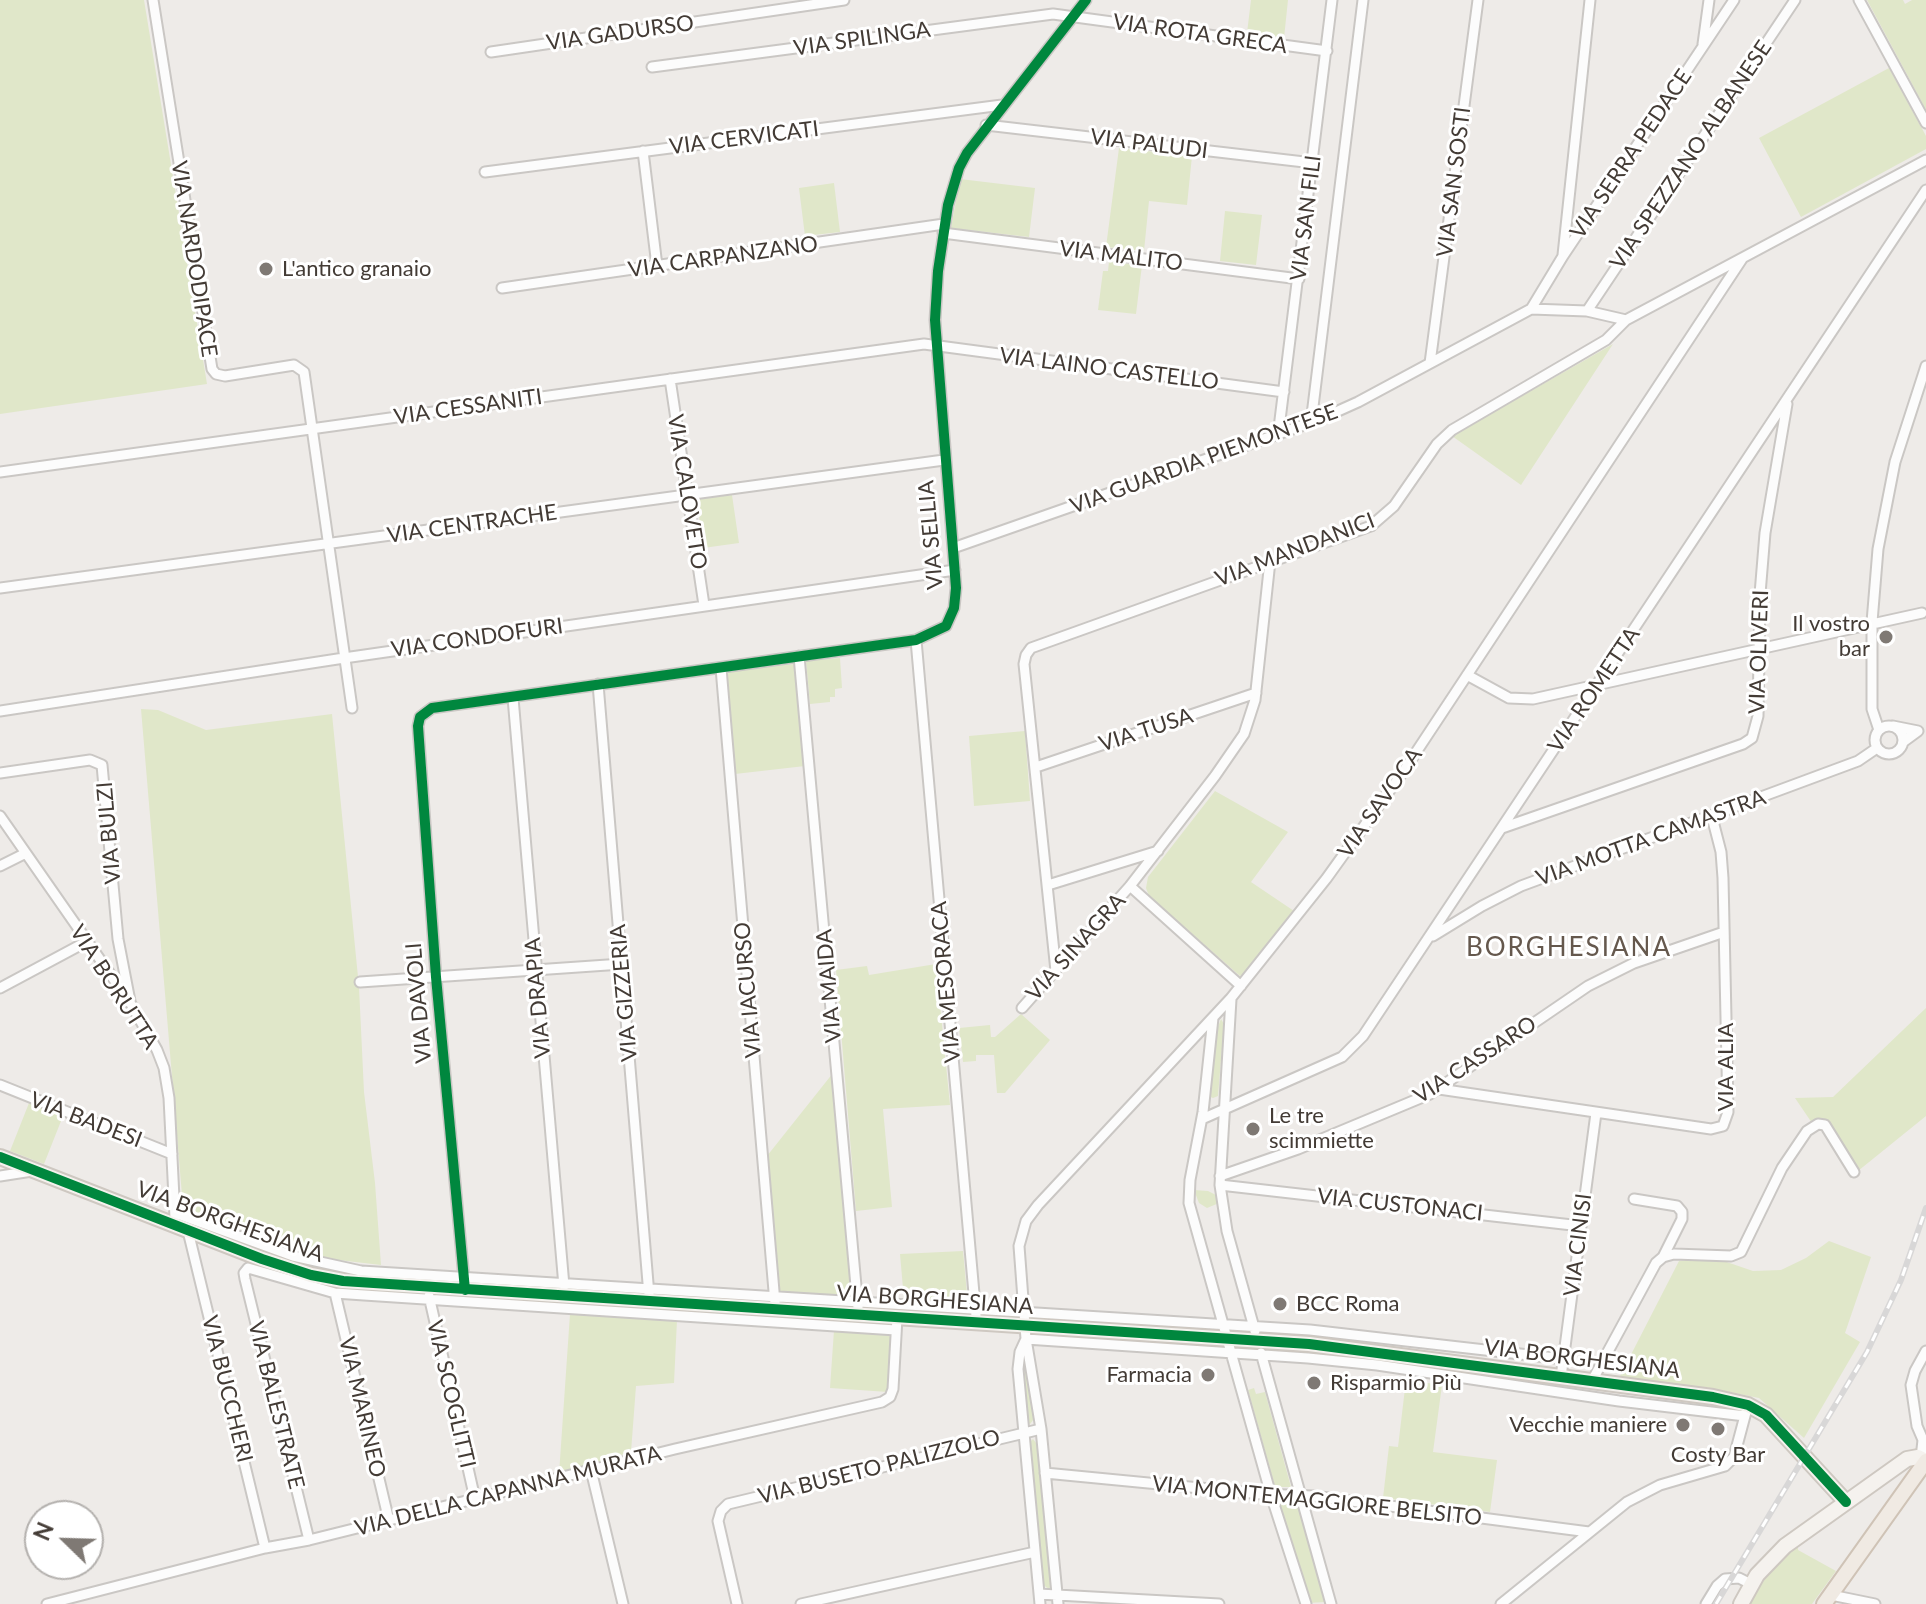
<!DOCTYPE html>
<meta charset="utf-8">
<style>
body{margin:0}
#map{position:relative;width:1926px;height:1604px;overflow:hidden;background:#eeebe8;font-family:Lato,sans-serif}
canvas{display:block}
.north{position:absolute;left:24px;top:1500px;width:80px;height:80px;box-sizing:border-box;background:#fff;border:2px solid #b4b1ae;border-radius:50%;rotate:293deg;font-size:22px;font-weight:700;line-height:32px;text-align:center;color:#433b35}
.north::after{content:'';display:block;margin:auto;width:28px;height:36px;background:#7f7974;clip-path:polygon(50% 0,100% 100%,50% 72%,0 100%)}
</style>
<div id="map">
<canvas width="1926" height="1604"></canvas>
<div class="north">N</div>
</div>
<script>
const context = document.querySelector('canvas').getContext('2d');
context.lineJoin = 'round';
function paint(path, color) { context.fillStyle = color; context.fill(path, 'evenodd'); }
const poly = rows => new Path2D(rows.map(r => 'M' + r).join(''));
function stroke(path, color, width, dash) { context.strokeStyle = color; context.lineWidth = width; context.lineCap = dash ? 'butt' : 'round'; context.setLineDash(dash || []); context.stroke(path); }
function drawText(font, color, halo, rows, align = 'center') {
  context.font = font + ' Lato,sans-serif'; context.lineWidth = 6; context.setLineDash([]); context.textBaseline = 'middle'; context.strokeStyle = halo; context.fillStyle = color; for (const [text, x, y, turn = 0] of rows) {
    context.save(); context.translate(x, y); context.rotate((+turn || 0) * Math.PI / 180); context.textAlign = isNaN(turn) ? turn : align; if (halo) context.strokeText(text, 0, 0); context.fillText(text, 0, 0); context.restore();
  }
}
paint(poly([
 [0,0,144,0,207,384,0,414],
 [1251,0,1288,0,1284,38,1247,33],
 [1867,0,1903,0,1905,4,1912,0,1926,0,1926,110],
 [1889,68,1926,136,1926,149,1801,217,1759,138],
 [1119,148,1192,156,1187,205,1149,201,1144,251,1106,247],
 [960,179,1035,188,1029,237,951,228],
 [834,183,840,232,805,236,799,188],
 [1225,211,1262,215,1256,265,1220,261],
 [1109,262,1142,265,1136,314,1098,310,1103,271,1108,271],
 [1613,344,1521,485,1452,436],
 [732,495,739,543,703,548,697,499],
 [840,658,842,688,835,689,835,697,830,697,830,702,810,704,806,661],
 [794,664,805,766,735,774,724,671],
 [141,709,158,710,206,730,332,714,359,987,364,1092,375,1183,381,1265,330,1259,294,1249,183,1207],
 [1025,731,1030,801,974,806,969,736],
 [1215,791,1288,832,1251,882,1294,911,1246,973,1240,976,1149,896,1146,888,1148,877],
 [936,964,950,1105,883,1109,892,1207,856,1211,836,970,867,966,869,975],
 [1926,1008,1926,1116,1858,1171,1825,1122,1812,1123,1795,1098,1833,1097],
 [1021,1014,1050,1040,1005,1093,997,1093,994,1055,976,1055,976,1061,963,1062,959,1028,990,1025,991,1037,995,1037],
 [1221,1019,1224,1024,1218,1096,1213,1098,1208,1096,1216,1032],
 [833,1073,854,1298,780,1291,767,1156],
 [29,1103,63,1116,44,1164,10,1151],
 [1194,1190,1208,1191,1216,1195,1219,1203,1207,1208,1199,1203],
 [1829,1241,1871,1257,1845,1333,1860,1342,1804,1438,1759,1398,1710,1388,1619,1378,1679,1261,1712,1257,1753,1271,1781,1270,1806,1258],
 [963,1251,968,1304,904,1300,900,1254],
 [570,1314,677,1320,674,1383,636,1386,631,1452,559,1474],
 [834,1330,892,1334,888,1392,830,1388],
 [1027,1354,1034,1419,1030,1424,1028,1423,1021,1355],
 [1406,1380,1442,1385,1433,1452,1497,1460,1490,1512,1383,1498,1389,1446,1398,1447],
 [1254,1388,1256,1394,1265,1392,1291,1487,1275,1487,1248,1390],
 [1033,1439,1037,1444,1052,1584,1049,1589,1043,1585,1029,1443],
 [1296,1497,1325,1602,1308,1603,1276,1498],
 [1798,1544,1798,1550,1836,1571,1812,1604,1745,1604,1761,1575]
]), '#e0e7c9');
const street = poly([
 [153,0,212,369,216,374,225,376,294,365,304,372,352,708],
 [1859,0,1926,123],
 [1703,44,1709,0],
 [491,52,844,0],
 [652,67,1053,14,1327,51],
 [986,125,1313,163],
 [643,151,657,266],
 [485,172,1002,105],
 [943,233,1299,279],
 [1563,255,1590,0],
 [502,288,944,224],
 [1531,309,1563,256,1734,0],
 [1587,311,1795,0],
 [1430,363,1478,0],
 [670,379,704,605],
 [1311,423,1363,0],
 [1278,436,1332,0],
 [0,472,924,344,1284,392],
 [953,548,1318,420,1358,402,1531,309,1587,311,1626,320],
 [0,588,944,460],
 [916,640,976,1316],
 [799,656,858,1308],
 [721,668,775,1303],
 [1467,675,1509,698,1533,699,1922,613],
 [598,684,649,1295],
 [513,698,564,1286],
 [0,711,344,658,955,570],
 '1875 740a14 14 0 1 1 28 0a14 14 0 1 1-28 0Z',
 [1893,726,1918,731,1903,742],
 [1879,730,1872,709,1872,622,1878,549,1895,462,1926,366],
 [1036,767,1256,693],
 [0,773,90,760,102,765,118,939,130,1001],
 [0,816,131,1004,157,1050,164,1068,169,1098,175,1218],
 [1502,828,1743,744,1752,738,1758,716,1760,594,1765,533,1787,404],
 [0,866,24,854],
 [1048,885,1158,851],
 [1130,886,1241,986],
 [1433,936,1482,906,1521,886,1858,761,1877,748],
 [1056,971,1024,664,1026,655,1031,648,1371,526,1394,506,1437,444,1452,430,1606,340,1626,320,1926,160],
 [360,982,622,964],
 [0,988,86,942],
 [1231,999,1220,1185,1227,1231,1255,1331],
 [1022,1008,1130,886,1215,776,1244,734,1255,700,1270,561],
 [1213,1018,1203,1112,1190,1180,1189,1203,1271,1495,1306,1604],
 [0,1085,172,1154],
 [1439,1089,1711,1129,1723,1126,1728,1112,1723,878,1721,852,1712,817],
 [1202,1119,1342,1057,1363,1036,1926,190],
 [0,1176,32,1171],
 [1220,1176,1298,1149,1430,1094,1588,986,1634,963,1724,932],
 [1220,1185,1581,1226],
 [1634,1199,1677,1206,1682,1212,1682,1219,1663,1257],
 [175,1213,293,1256,361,1271,1310,1330,1564,1359],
 [188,1231,265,1548],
 [465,1290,436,977,418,726,420,717,432,708,916,640,946,626,954,608,956,588,935,320,938,271,948,205,959,168,967,153,1086,0],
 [335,1293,389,1521],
 [429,1296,475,1499],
 [1026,1339,1308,1358,1377,1365,1619,1401,1745,1416],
 [1026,1339,1020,1352,1018,1369,1040,1604],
 [1261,1353,1331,1604],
 [1561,1377,1596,1113],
 [1592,1381,1656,1263,1663,1257,1674,1254,1731,1256,1741,1252,1782,1168,1807,1131,1818,1124,1825,1125,1854,1172],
 [1921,1458,1923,1440,1917,1426,1911,1385,1915,1371,1926,1351],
 [591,1470,623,1604],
 [1045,1473,1262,1494,1313,1496,1589,1532],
 [309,1540,245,1279,244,1273,248,1268,335,1293,364,1295,896,1330],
 [1039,1594,1219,1604],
 [1831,1595,1875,1604],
 [47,1604,265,1548,309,1540,675,1449,882,1402,890,1397,893,1389,897,1318],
 [737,1604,718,1521,721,1511,728,1504,1041,1429],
 [801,1604,1035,1552],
 [1058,1604,1041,1429,1026,1339,1019,1246,1026,1221,1038,1205,1231,998,1326,879,1405,769,1742,259],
 [1501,1604,1627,1502,1660,1485,1725,1466,1734,1457,1746,1412],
 [1706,1604,1717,1586,1725,1579,1739,1578,1751,1584]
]);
const secondary = poly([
 [0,1157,262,1259,311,1275,343,1281,1309,1344,1713,1397,1748,1405,1766,1415,1846,1502],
 [1741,1604,1757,1575,1785,1546,1907,1459,1918,1457,1926,1461]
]);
const primary = poly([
 [1824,1604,1926,1461]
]);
stroke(street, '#cac7c4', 13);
stroke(secondary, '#cec8c1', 18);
stroke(primary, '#cfc3b6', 18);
stroke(street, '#fcfcfc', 9);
stroke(secondary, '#f5f2ee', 14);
stroke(primary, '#f0eae3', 14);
const rail = poly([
 [1716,1604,1867,1352,1901,1280,1926,1208]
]);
stroke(rail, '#d8d7d7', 6);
stroke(rail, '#fff', 3, [9]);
stroke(poly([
 [0,1157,262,1259,311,1275,343,1281,1309,1344,1713,1397,1748,1405,1766,1415,1846,1502],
 [465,1290,436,977,418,726,420,717,432,708,916,640,946,626,954,608,956,588,935,320,938,271,948,205,959,168,967,153,1086,0]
]), '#00873e', 10);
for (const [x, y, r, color] of [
 [266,269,8,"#7f7974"],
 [1886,637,8,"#7f7974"],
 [1253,1129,8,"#7f7974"],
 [1280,1304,8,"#7f7974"],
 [1208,1375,8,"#7f7974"],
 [1314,1383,8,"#7f7974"],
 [1683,1425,8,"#7f7974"],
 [1718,1429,8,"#7f7974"]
]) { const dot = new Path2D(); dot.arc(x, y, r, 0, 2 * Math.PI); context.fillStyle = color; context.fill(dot); stroke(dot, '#fff', 3); }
drawText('22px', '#433b35', '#fff', [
 ["VIA GADURSO",620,33,-8],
 ["VIA ROTA GRECA",1200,34,8],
 ["VIA SPILINGA",862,39,-8],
 ["VIA CERVICATI",744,138,-7],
 ["VIA PALUDI",1149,144,7],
 ["VIA SERRA PEDACE",1631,154,-56],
 ["VIA SPEZZANO ALBANESE",1691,155,-56],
 ["VIA SAN SOSTI",1454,182,-83],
 ["VIA SAN FILI",1306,218,-83],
 ["VIA MALITO",1121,256,7],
 ["VIA CARPANZANO",723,257,-8],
 ["VIA NARDODIPACE",194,259,81],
 ["VIA LAINO CASTELLO",1109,369,7],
 ["VIA CESSANITI",468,407,-8],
 ["VIA GUARDIA PIEMONTESE",1204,459,-20],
 ["VIA CALOVETO",687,492,81],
 ["VIA CENTRACHE",472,524,-8],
 ["VIA SELLIA",931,535,-95],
 ["VIA MANDANICI",1295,550,-21],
 ["VIA CONDOFURI",477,638,-8],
 ["VIA OLIVERI",1759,652,-88],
 ["VIA ROMETTA",1594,690,-56],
 ["VIA TUSA",1146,730,-18],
 ["VIA SAVOCA",1380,803,-55],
 ["VIA BULZI",109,833,-95],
 ["VIA MOTTA CAMASTRA",1651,838,-20],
 ["VIA SINAGRA",1076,947,-48],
 ["VIA MESORACA",946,982,-95],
 ["VIA MAIDA",829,986,-95],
 ["VIA BORUTTA",114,987,57],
 ["VIA IACURSO",748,990,-95],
 ["VIA GIZZERIA",624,993,-95],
 ["VIA DRAPIA",538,998,-95],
 ["VIA DAVOLI",419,1003,-95],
 ["VIA CASSARO",1475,1060,-33],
 ["VIA ALIA",1726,1067,-90],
 ["VIA BADESI",86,1120,21],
 ["VIA CUSTONACI",1400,1205,6],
 ["VIA BORGHESIANA",230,1222,20],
 ["VIA CINISI",1578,1245,-83],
 ["VIA BORGHESIANA",935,1300,4],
 ["VIA BORGHESIANA",1582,1359,7],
 ["VIA BUCCHERI",227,1389,76],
 ["VIA SCOGLITTI",451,1394,77],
 ["VIA BALESTRATE",276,1405,76],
 ["VIA MARINEO",362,1407,77],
 ["VIA BUSETO PALIZZOLO",879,1467,-14],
 ["VIA DELLA CAPANNA MURATA",508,1491,-14],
 ["VIA MONTEMAGGIORE BELSITO",1317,1501,6]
]);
drawText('22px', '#433b35', '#fff', [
 ["L'antico granaio",282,269],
 ["Il vostro",1870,624,"right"],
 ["bar",1870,649,"right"],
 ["Le tre",1269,1116],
 ["scimmiette",1269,1141],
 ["BCC Roma",1296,1304],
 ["Farmacia",1192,1375,"right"],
 ["Risparmio Più",1330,1383],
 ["Vecchie maniere",1667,1425,"right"],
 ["Costy Bar",1718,1455,"center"]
], 'left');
context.letterSpacing = '2px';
drawText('26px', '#65584d', '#fff', [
 ["BORGHESIANA",1569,948]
]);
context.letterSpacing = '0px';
</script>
